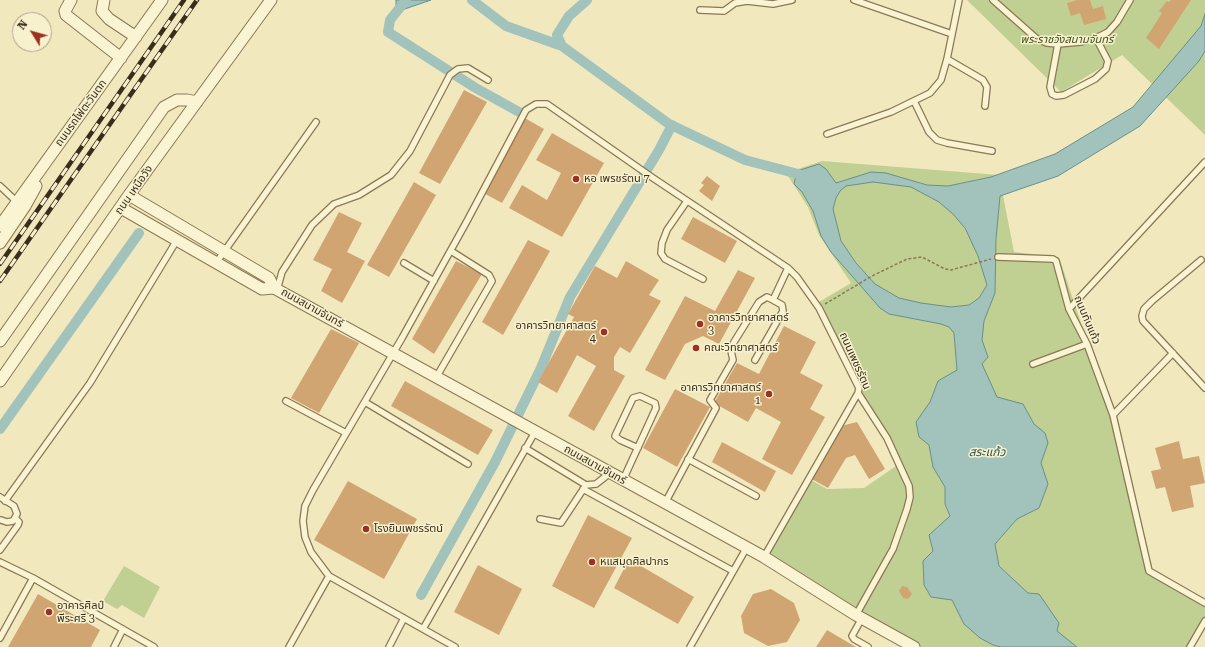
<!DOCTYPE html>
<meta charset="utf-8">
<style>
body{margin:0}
#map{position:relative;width:1205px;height:647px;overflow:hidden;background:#f1e8be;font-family:"Roboto Serif",serif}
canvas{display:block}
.north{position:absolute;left:12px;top:12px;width:40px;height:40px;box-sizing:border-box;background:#f8f1ce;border:1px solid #aca386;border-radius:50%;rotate:307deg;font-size:11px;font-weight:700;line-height:16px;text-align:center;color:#392d1b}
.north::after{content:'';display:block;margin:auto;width:14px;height:18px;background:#9d3022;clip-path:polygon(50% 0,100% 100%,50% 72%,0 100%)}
</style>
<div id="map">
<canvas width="1205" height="647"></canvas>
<div class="north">N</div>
</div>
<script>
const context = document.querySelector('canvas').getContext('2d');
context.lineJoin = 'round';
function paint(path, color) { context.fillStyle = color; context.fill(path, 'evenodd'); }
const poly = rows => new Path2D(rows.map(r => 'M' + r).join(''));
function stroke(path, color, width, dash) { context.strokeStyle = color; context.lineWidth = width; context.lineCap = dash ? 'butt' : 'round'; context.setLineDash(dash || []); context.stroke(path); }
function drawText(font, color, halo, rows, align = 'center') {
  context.font = font + ' "Roboto Serif","Noto Sans Thai",serif'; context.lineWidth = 3; context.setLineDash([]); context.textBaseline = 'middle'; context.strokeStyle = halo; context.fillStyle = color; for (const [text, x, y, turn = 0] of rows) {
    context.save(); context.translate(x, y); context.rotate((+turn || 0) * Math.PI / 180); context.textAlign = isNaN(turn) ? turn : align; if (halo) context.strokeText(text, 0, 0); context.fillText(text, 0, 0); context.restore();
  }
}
paint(poly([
 [967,0,1205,0,1205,135,1122,55,1061,92],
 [822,161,999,175,1014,252,1059,257,1112,416,1149,571,1205,603,1205,620,1188,647,914,647,769,555,809,479,827,489,864,488,899,464,861,395,819,302,851,283,819,235,808,207,786,173],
 [124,566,160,587,144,618,122,605,117,609,103,601]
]), '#c0cf92');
const water = poly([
 [396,0,431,0,396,12,396,0],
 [1205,14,1205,51,1199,61,1140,126,1058,176,1000,196,996,239,995,293,984,321,982,340,988,357,982,364,997,397,1023,404,1034,424,1045,433,1048,443,1041,463,1048,484,1039,508,1017,519,995,544,999,566,1028,593,1039,594,1059,623,1057,631,1077,647,1001,647,993,645,980,638,964,624,952,600,931,597,924,585,923,561,933,551,929,535,950,516,945,504,945,487,933,467,929,445,919,437,916,422,930,402,938,381,957,370,954,333,949,327,941,324,889,314,880,308,831,252,821,236,813,211,802,192,794,184,797,171,819,164,826,169,836,183,871,172,886,173,927,185,948,186,991,177,1055,154,1133,107,1201,26,1205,14],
 [873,182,911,187,939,202,953,214,965,228,978,256,987,285,979,298,969,305,951,307,921,303,899,298,875,284,856,263,841,241,833,209,836,198,840,191,846,186,873,182]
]);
paint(water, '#a2c2bc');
stroke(water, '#69908b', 1);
stroke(poly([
 [406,0,390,20,388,32,474,87,519,112],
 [472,0,506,26,562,46],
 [587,0,569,16,557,35,562,46,669,124,745,160,802,175,808,179],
 [0,429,139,233],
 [421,595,495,462,541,368,570,297,659,150,672,125]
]), '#a2c2bc', 10);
paint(poly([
 [1077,0,1090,0,1093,9,1103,6,1106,19,1084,25,1080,13,1071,16,1067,3],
 [1171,0,1191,0,1159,49,1146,38,1162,13,1159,11,1167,1,1169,2],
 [464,90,487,102,440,184,419,173],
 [523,117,544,129,502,203,480,191],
 [552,133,604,163,562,237,509,208,522,185,547,200,561,173,536,160],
 [707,176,720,186,712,201,699,191,704,185,701,183],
 [414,182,436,195,389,277,367,265],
 [339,212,362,223,347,252,365,261,342,303,321,291,332,269,313,260],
 [693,217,737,241,725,263,681,239],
 [528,240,550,251,503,335,482,322],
 [456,261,482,274,434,354,412,339],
 [626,261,659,280,649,295,661,301,630,353,620,347,614,357,614,370,625,376,594,431,568,416,596,366,577,355,557,393,538,382,574,317,568,314,595,266,617,278],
 [738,270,755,278,719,344,703,336,685,344,665,380,645,370,685,296,715,311],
 [784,326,816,342,800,373,823,385,810,409,825,417,792,475,762,459,781,422,756,408,748,422,714,403,737,363,759,374],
 [331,329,359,343,319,413,291,398],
 [405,381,493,430,478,455,391,406],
 [675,389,710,407,677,467,643,448],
 [857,422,885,469,869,479,855,455,846,458,828,488,810,478,841,426],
 [1179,441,1183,459,1199,456,1205,483,1190,486,1194,507,1172,512,1165,487,1156,489,1151,471,1161,469,1155,448],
 [722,442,776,471,765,492,712,462],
 [348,481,417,519,384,579,314,540],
 [588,515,632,538,594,608,552,586],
 [629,559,694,597,678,624,614,588],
 [478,565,522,589,499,635,454,612],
 [902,586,907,587,912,594,908,599,903,598,899,591],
 [771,589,794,603,800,620,787,642,768,646,744,633,741,616,753,594],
 [38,594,100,630,91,647,8,647],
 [827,630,856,647,816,647]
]), '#d1a572');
const service = poly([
 [854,0,952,34],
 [993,0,1037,39,1047,43,1058,44,1080,42,1096,38,1108,32,1117,22,1130,0],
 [700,10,724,11,735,3,747,1,773,4,792,0],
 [1058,44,1050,87,1052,94,1056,96,1064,95,1095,79,1106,69,1108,61,1096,38],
 [947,59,983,80,987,87,985,106],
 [914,101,929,132,937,140,947,143,992,151],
 [827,134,891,112,930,93,941,80,947,59,959,0],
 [0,186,17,202],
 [687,201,667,230,662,243,661,253,665,259,703,279],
 [998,257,1053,259,1056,261,1069,309,1087,344,1113,415,1149,571,1205,603],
 [1201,260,1152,301,1144,309,1142,316,1143,321,1205,388],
 [216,263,316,122],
 [404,263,434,281],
 [277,290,282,272,312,225,334,204,359,195,391,175,410,151,450,75,458,69,468,68,488,80],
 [1069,309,1205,162],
 [755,360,783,311,782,305,773,300],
 [1033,364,1087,344],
 [437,376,492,281,489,275,451,251],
 [286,401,346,433],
 [365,402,468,464],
 [1113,415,1173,353],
 [525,448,586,485,561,523,540,519],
 [688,459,756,496],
 [623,480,656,408,655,403,640,396,633,398,615,436,620,440,638,448],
 [586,485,596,484,610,473],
 [583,489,733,571],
 [0,497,14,506,17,514,13,521,7,522,1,520],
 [5,501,90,383,177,240],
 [665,503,716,408,710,400,733,360,731,351,734,342,759,302,767,297,773,300,788,268],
 [0,550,18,525,19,522,16,519],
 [764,557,858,393],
 [0,562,33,578,154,647],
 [862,618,852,636,854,639,868,647],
 [423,629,535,432],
 [0,638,33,578],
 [114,647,123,629],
 [289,647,329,576],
 [389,647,404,618],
 [455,647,329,576,311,552,305,537,303,521,305,506,313,490,402,338,467,221,526,110,536,104,547,104,653,178,788,268,797,277,819,308,859,388,858,393,887,438,909,486,910,497,907,509,893,549,856,615],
 [690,647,747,547],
 [1190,647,1205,621]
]);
const minor = poly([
 [71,0,65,11,66,15,121,58],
 [104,0,102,11,109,19,136,37],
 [121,208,262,289,274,288,269,278,129,195],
 [0,226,162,0],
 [0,243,25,206,36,186],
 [274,288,764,557,856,615,914,647],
 [0,341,164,107,177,100,187,100,197,102],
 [0,381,129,195,271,0]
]);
stroke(service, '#8a7856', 8);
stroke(minor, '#8a7856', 13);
stroke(poly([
 [825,304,872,276,907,259,922,257,945,269,951,270,991,259]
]), '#8a7856', 1.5, [3, 2]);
stroke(service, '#fbf4d2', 5.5);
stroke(minor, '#fbf4d2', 11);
const rail = poly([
 [0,264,184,0],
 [0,281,197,0]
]);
stroke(rail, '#392d1b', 4.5);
stroke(rail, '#f8f1ce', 3, [9]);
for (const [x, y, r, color] of [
 [576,179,4,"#9d3022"],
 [700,324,4,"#9d3022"],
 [604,332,4,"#9d3022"],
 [696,348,4,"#9d3022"],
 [769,394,4,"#9d3022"],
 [366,529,4,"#9d3022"],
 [592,562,4,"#9d3022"],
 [49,612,4,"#9d3022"]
]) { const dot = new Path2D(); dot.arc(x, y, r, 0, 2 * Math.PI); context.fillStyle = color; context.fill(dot); stroke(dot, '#f8f1ce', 1.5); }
drawText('italic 11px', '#425621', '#f8f1ce', [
 ["พระราชวังสนามจันทร์",1067,40]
]);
drawText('11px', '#392d1b', '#f8f1ce', [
 ["ถนนรถไฟตะวันตก",81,113,-54],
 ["ถนน เหนือวัง",134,190,-55],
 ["ถนนสนามจันทร์",312,308,29],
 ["ถนนทับแก้ว",1087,320,67],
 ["ถนนเพชรรัตน",855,361,66],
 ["ถนนสนามจันทร์",595,465,29]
]);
drawText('11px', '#392d1b', '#f8f1ce', [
 ["หอ เพรชรัตน 7",584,179],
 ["อาคารวิทยาศาสตร์",708,318],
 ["3",708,331],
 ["อาคารวิทยาศาสตร์",596,326,"right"],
 ["4",596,339,"right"],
 ["คณะวิทยาศาสตร์",704,348],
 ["อาคารวิทยาศาสตร์",761,388,"right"],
 ["1",761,401,"right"],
 ["โรงยิมเพชรรัตน์",374,529],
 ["หแสมุดศิลปากร",600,562],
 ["อาคารศิลป์",57,606],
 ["พีระศรี 3",57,619]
], 'left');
drawText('italic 12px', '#2a5759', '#f8f1ce', [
 ["สระแก้ว",987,452]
]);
</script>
